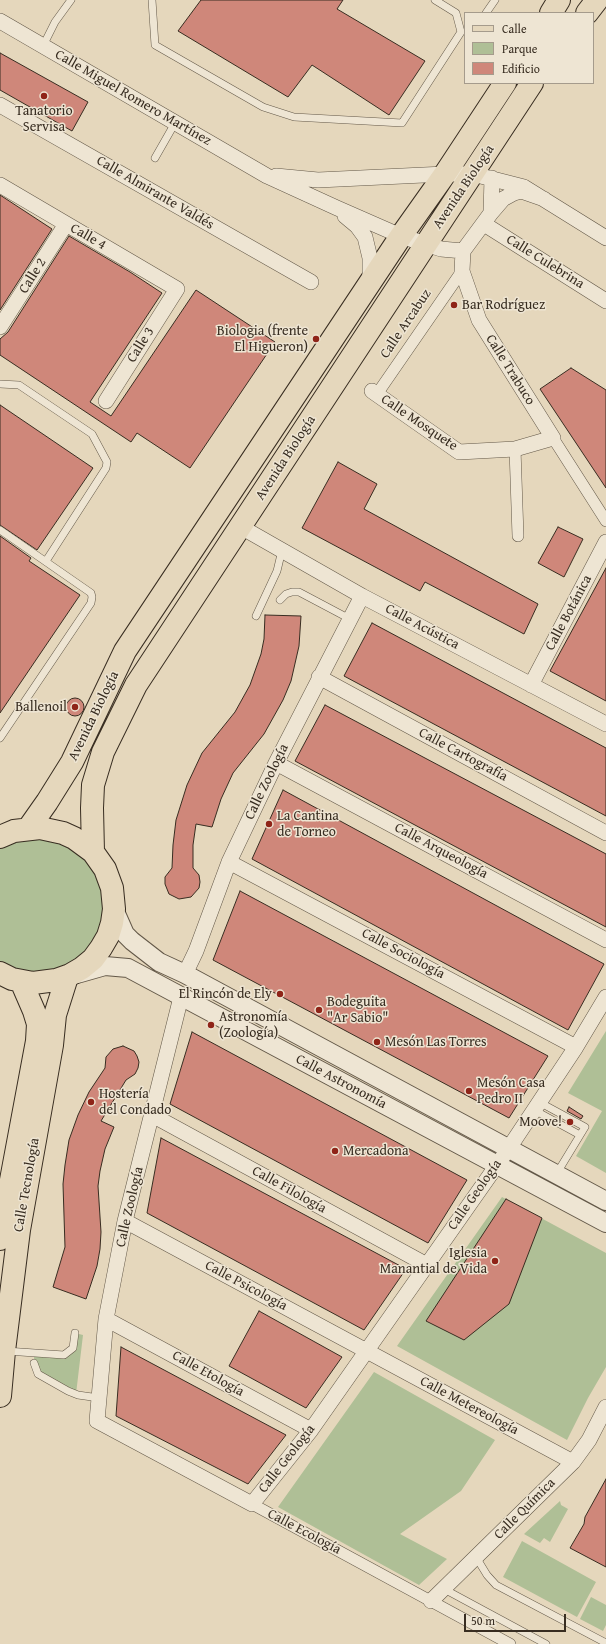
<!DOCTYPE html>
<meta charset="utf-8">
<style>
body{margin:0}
#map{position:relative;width:606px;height:1644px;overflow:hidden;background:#e5d7bc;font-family:"Gentium Book Plus",serif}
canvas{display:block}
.legend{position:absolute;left:464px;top:12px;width:130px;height:72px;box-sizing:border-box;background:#eee5d3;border:1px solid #a59b8c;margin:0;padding:5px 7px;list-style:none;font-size:12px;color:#382d21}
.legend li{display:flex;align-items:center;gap:8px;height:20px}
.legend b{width:20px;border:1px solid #a59b8c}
.scale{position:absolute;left:464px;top:1614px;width:102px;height:18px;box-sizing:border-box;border:2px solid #382d21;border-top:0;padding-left:5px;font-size:12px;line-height:14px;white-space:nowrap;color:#382d21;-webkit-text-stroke:3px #eee5d3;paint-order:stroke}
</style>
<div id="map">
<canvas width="606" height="1644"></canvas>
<ul class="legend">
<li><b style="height:5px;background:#e5d7bc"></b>Calle</li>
<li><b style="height:11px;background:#afbf96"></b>Parque</li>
<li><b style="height:11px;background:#cf877a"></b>Edificio</li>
</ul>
<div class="scale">50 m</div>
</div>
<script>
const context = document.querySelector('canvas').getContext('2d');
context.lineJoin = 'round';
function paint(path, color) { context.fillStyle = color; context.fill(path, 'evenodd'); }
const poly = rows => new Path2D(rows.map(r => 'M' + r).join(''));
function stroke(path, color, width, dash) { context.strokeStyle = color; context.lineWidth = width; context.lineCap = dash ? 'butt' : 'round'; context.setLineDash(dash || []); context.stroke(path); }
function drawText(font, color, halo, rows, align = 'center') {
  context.font = font + ' "Gentium Book Plus",serif'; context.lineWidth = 3; context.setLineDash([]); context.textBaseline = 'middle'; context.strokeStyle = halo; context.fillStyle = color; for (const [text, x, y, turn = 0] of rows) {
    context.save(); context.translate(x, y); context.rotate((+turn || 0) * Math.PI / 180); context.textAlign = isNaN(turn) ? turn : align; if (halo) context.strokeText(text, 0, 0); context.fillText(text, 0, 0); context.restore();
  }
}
paint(poly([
 [15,831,84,844,114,909,70,975,0,973,0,837],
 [606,1031,606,1173,576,1156,602,1111,568,1093],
 [502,1197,606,1253,606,1367,588,1398,567,1440,397,1346],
 [75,1333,83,1335,76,1394,38,1374,34,1366,34,1354,69,1353],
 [374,1372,495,1440,461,1491,400,1534,447,1559,419,1585,278,1507],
 [560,1501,561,1505,568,1509,550,1542,544,1538,540,1543,524,1534],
 [522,1541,596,1582,577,1617,503,1577],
 [591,1597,606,1605,606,1625,603,1631,580,1619]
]), '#afbf96');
const building = poly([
 [201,0,343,0,337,9,425,61,389,115,312,65,288,97,178,31,201,0],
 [0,53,88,102,72,131,0,90,0,53],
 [0,195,52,229,0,310,0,195],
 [69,236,130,272,162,293,90,402,111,416,196,290,275,342,190,468,137,433,131,442,0,355,0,339,8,332,69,236],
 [571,368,606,390,606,488,540,389,571,368],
 [0,405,93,468,37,550,0,525,0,405],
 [338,462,377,484,364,509,538,604,524,634,425,582,420,591,302,528,338,462],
 [558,527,583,539,564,577,538,563,558,527],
 [0,536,31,558,29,561,80,595,0,713,0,536],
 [606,568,606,701,550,671,606,568],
 [265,615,301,616,299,646,291,681,283,700,264,734,233,773,221,799,212,827,196,824,193,845,193,868,199,875,200,882,199,888,191,897,179,899,169,894,165,884,165,877,172,868,173,845,176,820,187,785,202,753,235,712,250,685,261,654,264,639,265,615],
 [372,623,606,748,606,816,344,676,372,623],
 '66 707a9 9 0 1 1 18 0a9 9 0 1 1-18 0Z',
 [325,705,606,854,606,927,295,761,325,705],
 [283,790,604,964,568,1030,252,859,283,790],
 [240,891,548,1056,509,1118,213,960,240,891],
 [192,1032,467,1180,428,1243,170,1104,192,1032],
 [123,1046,134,1051,137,1056,139,1062,138,1068,135,1074,126,1080,101,1121,114,1127,105,1149,100,1171,98,1186,101,1232,100,1249,97,1266,86,1299,53,1287,65,1247,63,1184,65,1165,69,1140,78,1115,89,1092,105,1068,106,1057,113,1049,123,1046],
 [569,1107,583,1116,581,1119,567,1111,569,1107],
 [161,1138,406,1269,364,1330,147,1213,161,1138],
 [506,1199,542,1218,509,1304,464,1340,426,1321,506,1199],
 [259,1311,342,1357,306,1408,229,1366,259,1311],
 [121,1347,286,1435,248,1484,116,1416,121,1347],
 [606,1479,606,1567,570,1548,584,1524,585,1517,606,1479]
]);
paint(building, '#cf877a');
stroke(building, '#382d21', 1);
const service = poly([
 [152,0,155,45,263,107,294,117,402,123,461,32,456,13,435,0],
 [486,13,495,0],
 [43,46,55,22,71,0],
 [155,158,175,123],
 [0,384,19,385,92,434,107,462,106,468,46,561],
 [0,530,91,593,92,597,91,603,0,738],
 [280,600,286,594,292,592,299,592,350,619],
 [256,616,277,571,282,550],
 [539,1102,585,1127,557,1173],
 [534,1110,580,1135],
 [6,1351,64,1355,73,1348,75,1333],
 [34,1363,38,1374,68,1391,78,1395,99,1398],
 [476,1557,487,1575,496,1585,606,1643],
 [444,1589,546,1644]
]);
const pedestrian = poly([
 [377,394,462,271],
 [553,438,606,521],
 [515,449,518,536],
 [252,1504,510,1644]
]);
const minor = poly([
 [0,21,267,176,337,208,401,236,441,249,463,251],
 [0,105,311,282],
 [276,176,318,180,445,174,473,174,524,187,606,238],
 [0,185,177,289,106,401],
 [491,213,492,178],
 [345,216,357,226,365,237,370,258,370,283],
 [484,224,606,301],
 [0,327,66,224],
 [372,391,459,452,515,449,553,438,479,320,462,271,463,251,491,213,503,199,514,193,521,191,544,199],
 [241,527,362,596,606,724],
 [319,677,606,833],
 [531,685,606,542],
 [276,763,606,940],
 [229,862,576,1047],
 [185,974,196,951,229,862,276,763,362,596],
 [181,997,125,1221,106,1319,97,1421,252,1504,311,1430,509,1148,576,1047,606,997],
 [152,1115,427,1265],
 [125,1221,573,1462],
 [106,1319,311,1430],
 [431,1601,573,1462,589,1440,606,1407]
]);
const tertiary = poly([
 [114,909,125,934,132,941,159,962,185,974,606,1201],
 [77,974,105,966,128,968,606,1223]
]);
const primary = poly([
 [551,13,559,0],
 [587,13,597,0],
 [28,829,47,802,72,762,125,651,401,236,445,174,505,83],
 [0,837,14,831,40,828,63,833,74,838,93,852,105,869,112,888,114,909,112,923,108,936,101,948,93,959,82,968,70,975,56,980,33,983,12,979,0,973],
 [93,852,92,808,93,785,103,752,136,685,532,83],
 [0,1239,37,1041,38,1024,34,1011,21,981],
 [0,1396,4,1351,19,1230,52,1045,55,1015,67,977]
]);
stroke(service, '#635848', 8);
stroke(pedestrian, '#635848', 12);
stroke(minor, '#635848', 16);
stroke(tertiary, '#635848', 20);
stroke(primary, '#382d21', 24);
stroke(service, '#eee5d3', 7);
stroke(pedestrian, '#eee5d3', 11);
stroke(minor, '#eee5d3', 15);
stroke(tertiary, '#eee5d3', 18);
stroke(primary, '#e5d7bc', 22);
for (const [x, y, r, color] of [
 [44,96,4,"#8f2418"],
 [454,305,4,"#8f2418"],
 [316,339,4,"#8f2418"],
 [75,707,4,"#8f2418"],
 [269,824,4,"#8f2418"],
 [280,994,4,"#8f2418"],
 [319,1010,4,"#8f2418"],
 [211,1025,4,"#8f2418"],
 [377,1042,4,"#8f2418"],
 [469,1091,4,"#8f2418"],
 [91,1102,4,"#8f2418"],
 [570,1122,4,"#8f2418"],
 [335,1151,4,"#8f2418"],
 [495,1261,4,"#8f2418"]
]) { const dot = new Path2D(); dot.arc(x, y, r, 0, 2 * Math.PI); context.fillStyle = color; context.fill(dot); stroke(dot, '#eee5d3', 1.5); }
drawText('14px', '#382d21', '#eee5d3', [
 ["Calle Miguel Romero Martínez",133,98,30],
 ["Avenida Biología",464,187,-56],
 ["Calle Almirante Valdés",155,193,30],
 ["Calle 4",88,237,30],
 ["Calle Culebrina",545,262,32],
 ["Calle 2",33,276,-58],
 ["Calle Arcabuz",406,324,-56],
 ["Calle 3",141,345,-58],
 ["Calle Trabuco",510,370,58],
 ["Calle Mosquete",419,423,34],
 ["Avenida Biología",286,458,-57],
 ["Calle Botánica",569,613,-62],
 ["Calle Acústica",422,627,28],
 ["Avenida Biología",94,716,-64],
 ["Calle Cartografía",463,755,28],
 ["Calle Zoología",267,782,-64],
 ["Calle Arqueología",441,851,28],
 ["Calle Sociología",403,954,28],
 ["Calle Astronomía",341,1082,28],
 ["Calle Tecnología",27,1185,-80],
 ["Calle Filología",289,1190,29],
 ["Calle Geología",475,1195,-55],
 ["Calle Zoología",130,1207,-77],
 ["Calle Psicología",246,1286,28],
 ["Calle Etología",208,1374,29],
 ["Calle Metereología",469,1406,28],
 ["Calle Geología",287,1459,-52],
 ["Calle Química",525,1509,-45],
 ["Calle Ecología",304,1532,28]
]);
drawText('14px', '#382d21', '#eee5d3', [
 ["Tanatorio",44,111,"center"],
 ["Servisa",44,127,"center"],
 ["Bar Rodríguez",462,305],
 ["Biologia (frente",308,331,"right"],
 ["El Higueron)",308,347,"right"],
 ["Ballenoil",67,707,"right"],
 ["La Cantina",277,816],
 ["de Torneo",277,832],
 ["El Rincón de Ely",272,994,"right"],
 ["Bodeguita",327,1002],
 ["\"Ar Sabio\"",327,1018],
 ["Astronomía",219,1017],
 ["(Zoología)",219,1033],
 ["Mesón Las Torres",385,1042],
 ["Mesón Casa",477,1083],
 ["Pedro II",477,1099],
 ["Hostería",99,1094],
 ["del Condado",99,1110],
 ["Moove!",562,1122,"right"],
 ["Mercadona",343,1151],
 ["Iglesia",487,1253,"right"],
 ["Manantial de Vida",487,1269,"right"]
], 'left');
</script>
